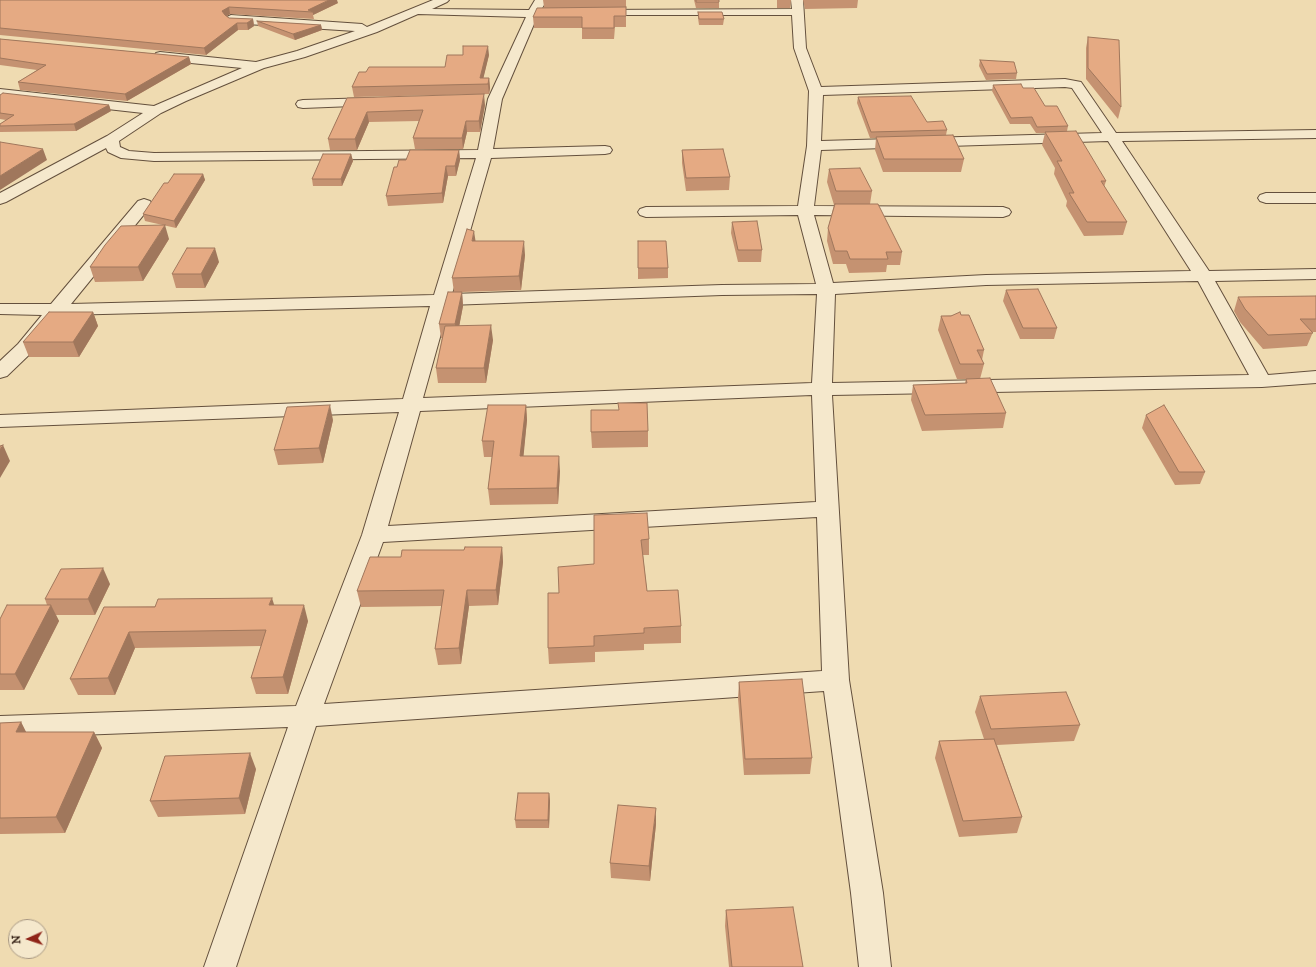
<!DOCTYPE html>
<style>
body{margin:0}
#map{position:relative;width:1316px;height:967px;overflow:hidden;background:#efdbb1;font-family:"IM FELL DW Pica",serif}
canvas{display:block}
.north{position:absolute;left:8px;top:919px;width:40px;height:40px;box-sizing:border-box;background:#f5e8cc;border:1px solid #a89883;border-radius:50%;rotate:267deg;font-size:11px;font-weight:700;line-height:16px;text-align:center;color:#352116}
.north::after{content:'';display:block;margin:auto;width:14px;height:18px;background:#8f2418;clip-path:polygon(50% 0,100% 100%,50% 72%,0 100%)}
</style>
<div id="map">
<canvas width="1316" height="967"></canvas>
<div class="north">N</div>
</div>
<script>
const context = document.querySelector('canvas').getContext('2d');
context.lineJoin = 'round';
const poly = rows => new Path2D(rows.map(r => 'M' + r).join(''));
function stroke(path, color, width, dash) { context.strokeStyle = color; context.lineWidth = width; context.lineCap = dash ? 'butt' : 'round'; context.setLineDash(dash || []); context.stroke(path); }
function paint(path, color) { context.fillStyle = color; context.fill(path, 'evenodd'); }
const street = poly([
 [433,0,449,0,447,2,432,9,529,10,535,0,547,0,541,10,549,12,551,14,549,16,545,17,537,17,502,99,493,149,605,146,610,147,612,150,610,153,605,154,491,158,452,294,722,285,816,284,798,215,646,217,640,215,638,212,640,209,646,207,798,206,807,146,809,91,794,48,792,15,592,15,590,13,592,11,596,10,792,9,791,0,803,0,806,48,821,87,1065,79,1081,82,1116,133,1316,130,1316,138,1122,141,1209,271,1316,269,1316,279,1215,281,1268,375,1316,371,1316,383,1262,387,832,395,849,680,883,893,891,967,859,967,851,893,824,691,316,726,236,967,204,967,288,727,0,738,0,716,296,706,362,535,399,412,0,427,0,415,403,399,430,306,62,315,32,352,7,376,0,378,0,361,18,344,42,315,0,314,0,304,51,304,138,201,144,199,150,201,152,204,150,207,71,304,434,295,476,158,154,161,121,158,108,152,106,148,6,202,0,204,0,193,107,136,143,113,0,97,0,89,154,106,242,68,160,60,156,59,154,56,156,53,160,52,256,62,297,51,355,31,231,23,227,21,225,19,227,17,231,15,362,24,367,27,433,0],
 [418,14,526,17,488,99,478,150,154,153,129,151,120,147,119,141,161,113,186,101,264,68,305,57,377,32,418,14],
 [1065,87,1072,88,1102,133,821,141,823,95,1065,87],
 [1108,141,1191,271,986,275,833,283,814,215,1003,217,1009,215,1011,212,1009,209,1003,207,814,206,821,150,1108,141],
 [1198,281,1249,375,832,383,835,294,986,285,1198,281],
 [817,294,812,383,423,398,449,305,722,295,817,294],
 [812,395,816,502,388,526,420,411,812,395],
 [817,517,822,671,324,704,383,542,817,517],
 [373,98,378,99,380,102,378,105,303,108,298,107,296,104,298,101,303,100,373,98],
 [1266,193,1316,193,1316,203,1266,203,1260,201,1258,198,1260,195,1266,193]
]);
stroke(street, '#64503d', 2);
paint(street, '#f5e8cc');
paint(poly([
 [0,0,338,3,313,15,314,19,230,14,226,16,229,18,253,19,254,26,248,30,238,30,206,55,0,35],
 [543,0,626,0,626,27,615,27,614,39,582,39,582,28,534,28,533,17,544,7],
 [694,0,719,0,719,8,696,8],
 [777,0,791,0,790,8,777,8],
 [803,0,858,0,857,8,805,9],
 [698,12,724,19,723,25,699,25,698,18],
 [257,21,321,25,322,30,295,40,258,26],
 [1088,37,1121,107,1118,119,1086,79,1086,48],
 [0,39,189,57,191,64,127,101,20,90,18,82,37,70,0,65],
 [489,55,483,78,489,78,490,88,489,94,354,97,352,87,366,72,445,67],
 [980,60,1017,73,1016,79,986,80,979,66],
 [993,85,1023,88,1045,106,1068,126,1067,131,1106,181,1104,187,1127,222,1123,235,1084,236,1066,206,1067,201,1054,174,1055,168,1042,145,1045,133,1036,133,1030,124,1010,124,992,91],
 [0,95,109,105,111,111,76,131,0,132,0,124,6,120,0,119],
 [858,97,927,122,947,130,946,135,964,159,961,172,883,172,875,150,876,138,870,138,857,103],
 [347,98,485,105,480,132,467,132,463,149,415,149,413,138,419,121,369,122,357,150,330,150,328,139],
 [459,150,460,160,456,176,448,176,443,203,388,206,386,196,406,160],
 [682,150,730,177,729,190,686,191,682,163],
 [351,154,353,161,342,186,313,186,312,179],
 [829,169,872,191,870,204,902,252,900,265,887,265,886,272,849,273,846,264,833,264,827,241,828,228,834,205,827,182],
 [203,174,205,180,176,228,145,221,143,214],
 [732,222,762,250,761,262,738,262,731,233],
 [169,239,143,281,95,282,90,267],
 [475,241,525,255,521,290,462,292,463,306,459,326,493,340,486,383,438,383,436,368,442,338,441,338,439,324,454,292,452,278],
 [638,241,668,268,668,278,638,279],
 [219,262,205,288,176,288,172,274],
 [1006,290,1057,328,1054,339,1020,339,1003,301],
 [1316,296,1316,332,1313,332,1307,346,1263,349,1240,322,1234,311,1238,297],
 [93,312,98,326,79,357,29,357,23,342],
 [961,315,984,350,982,360,984,364,980,379,957,379,938,330,941,316],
 [966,379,1006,413,1003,428,922,431,911,400,913,385,965,383],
 [526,405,527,420,523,456,560,471,558,504,490,505,488,489,492,457,484,457,482,441],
 [618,410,648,431,648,447,592,448,591,432],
 [1146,415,1205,472,1200,484,1175,485,1142,428],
 [333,420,323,463,278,465,274,450],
 [594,515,649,539,649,555,643,555,647,591,681,626,681,643,644,644,644,650,595,652,595,662,549,664,548,648,559,593,594,564],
 [502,547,503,562,498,605,469,606,461,664,438,665,435,649,442,606,361,607,357,591,464,550],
 [110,584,95,615,56,615,59,621,24,690,0,690,0,619,47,605,45,599],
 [274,605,308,621,288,694,256,694,251,678,261,646,135,648,115,695,78,695,70,679,104,607],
 [739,682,812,758,810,774,744,775,738,698],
 [980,696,1080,725,1074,741,997,745,1022,817,1017,833,959,837,935,758,939,741,984,739,975,712],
 [21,722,26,732,94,732,102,748,65,833,0,834,0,723],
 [256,769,245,814,158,817,150,801],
 [549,793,550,801,549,828,516,828,515,820],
 [656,824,650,881,611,878,610,863],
 [726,910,803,967,729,967,725,926]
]), '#c59271');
paint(poly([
 [329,0,337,0,338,3,313,15,313,12,308,10],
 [229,7,230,14,224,18,222,11],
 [253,19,254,26,248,30,247,23],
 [237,23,238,30,206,55,204,48],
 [321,25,322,30,295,40,293,34],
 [488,46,489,55,482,84,480,78],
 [189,57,191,64,127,101,125,94],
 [489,78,490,88,489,94,488,84],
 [484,94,485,105,480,132,479,121],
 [109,105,111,111,76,131,74,124],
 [367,112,369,122,357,150,355,139],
 [466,121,467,132,463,149,462,138],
 [43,149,47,160,0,190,0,176],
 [459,150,460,160,456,176,455,166],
 [351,154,353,161,342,186,341,179],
 [446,166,448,176,443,203,442,193],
 [203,174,205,180,176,228,174,221],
 [165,225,169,239,143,281,138,267],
 [474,231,476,244,472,241],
 [524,241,525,255,521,290,519,276],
 [215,248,219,262,205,288,201,274],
 [462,292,463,306,457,338,455,324],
 [93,312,98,326,79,357,73,342],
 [491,325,493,340,486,383,484,368],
 [330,405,333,420,323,463,319,448],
 [526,405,527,420,522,472,520,456],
 [3,445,10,461,0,478,0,450],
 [559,456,560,471,558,504,557,488],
 [502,547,503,562,498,605,496,590],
 [103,568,110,584,95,615,88,599],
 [467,590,469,606,461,664,459,648],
 [272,598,277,614,269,605],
 [51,605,59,621,24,690,15,674],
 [304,605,308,621,288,694,283,677],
 [129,632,135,648,115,695,108,678],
 [21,722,29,738,16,732],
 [94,732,102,748,65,833,56,817],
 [250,753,256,769,245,814,239,798],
 [549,793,550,801,549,828,548,820],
 [656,808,656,824,650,881,649,866]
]), '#a0775c');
const building = poly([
 [0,0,329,0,308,10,313,12,229,7,222,11,225,15,229,18,253,19,247,23,237,23,204,48,0,28,0,0],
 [696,0,719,0,719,2,696,2,696,0],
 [626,7,626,16,614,16,614,28,582,28,582,17,533,17,537,8,626,7],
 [698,12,722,12,724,19,699,19,698,12],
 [257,21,321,25,293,34,257,21],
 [1088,37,1119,40,1121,107,1088,68,1088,37],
 [0,39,189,57,125,94,18,82,46,65,0,58,0,39],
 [463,46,488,46,480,78,489,78,488,84,352,87,359,72,366,72,369,67,445,67,447,55,463,55,463,46],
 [980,60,1014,62,1017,73,987,74,980,60],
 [1021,84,1023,88,1034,88,1045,106,1057,106,1068,126,1037,127,1032,117,1011,118,993,85,1021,84],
 [3,93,109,105,74,124,0,126,0,124,14,115,0,113,0,95,3,93],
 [484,94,479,121,466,121,462,138,413,138,423,110,367,112,355,139,328,139,347,98,484,94],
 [911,96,927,122,943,121,947,130,871,132,858,97,911,96],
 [1076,131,1106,181,1101,181,1127,222,1087,222,1069,193,1074,193,1057,161,1062,161,1045,132,1076,131],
 [953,135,964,159,884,159,876,137,953,135],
 [0,142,43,149,0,176,0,142],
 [723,149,730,177,686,178,682,150,723,149],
 [410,150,459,150,455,166,446,166,442,193,386,196,394,167,397,167,399,160,406,160,410,150],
 [323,154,351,154,341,179,312,179,323,154],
 [860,168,872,191,836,191,829,169,860,168],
 [174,174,203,174,174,221,143,214,164,183,168,183,174,174],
 [835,204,878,204,902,252,886,252,888,259,850,259,847,251,835,251,828,228,835,204],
 [757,221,762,250,738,250,732,222,757,221],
 [165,225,138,267,90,267,105,245,121,226,165,225],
 [467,229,474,231,472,241,524,241,519,276,452,278,467,229],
 [638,241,666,241,668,268,638,268,638,241],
 [187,248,215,248,201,274,172,274,187,248],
 [1038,289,1057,328,1023,328,1006,290,1038,289],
 [448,292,462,292,455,324,439,324,448,292],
 [1316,296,1316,319,1300,319,1313,333,1268,335,1245,309,1238,297,1316,296],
 [49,312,93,312,73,342,23,342,49,312],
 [960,312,961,315,969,315,984,350,977,350,984,364,960,364,941,316,951,316,960,312],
 [491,325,484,368,436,368,445,326,491,325],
 [990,378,1006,413,925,415,913,385,967,383,966,379,990,378],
 [618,403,647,403,648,431,591,432,591,410,619,410,618,403],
 [330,405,319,448,274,450,287,407,330,405],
 [488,405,526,405,520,456,559,456,557,488,488,489,494,441,482,441,488,405],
 [1164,405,1205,472,1179,472,1146,415,1164,405],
 [3,445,0,450,0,446,3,445],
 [647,513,649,539,641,540,647,591,678,590,681,626,644,628,644,633,594,636,594,646,548,648,548,593,559,593,558,567,594,564,594,515,647,513],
 [465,547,502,547,496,590,467,590,459,648,435,649,444,590,357,591,370,557,401,557,402,550,464,550,465,547],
 [103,568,88,599,45,599,61,569,103,568],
 [272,598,269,605,304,605,283,677,251,678,266,630,129,632,108,678,70,679,104,607,155,607,158,599,272,598],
 [7,605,51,605,15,674,0,674,0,619,7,605],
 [802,679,812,758,745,759,739,682,802,679],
 [1066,692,1080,725,991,729,980,696,1066,692],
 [21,722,16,732,94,732,56,817,0,818,0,723,21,722],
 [994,739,1022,817,963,821,939,741,994,739],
 [250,753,239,798,150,801,165,756,250,753],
 [518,793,549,793,548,820,515,820,518,793],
 [618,805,656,808,649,866,610,863,618,805],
 [793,907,803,967,732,967,726,910,793,907]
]);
paint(building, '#e5aa83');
stroke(building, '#a0775c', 1);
</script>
